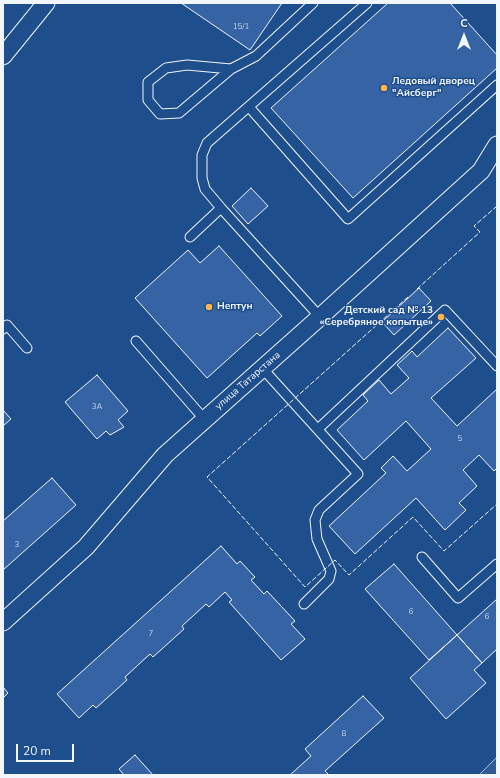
<!DOCTYPE html>
<html>
<head>
<meta charset="utf-8">
<style>
  body { margin:0 }
  #map { position:relative; width:500px; height:778px; overflow:hidden; background:#1f4e8c; font-family:"Nunito Sans",sans-serif }
  canvas { display:block }
  .frame { position:absolute; inset:0; border:4px solid #f2f6ff; pointer-events:none }
  .north { position:absolute; left:444px; top:16px; width:40px; height:40px; -webkit-text-stroke:3px #1f4e8c; paint-order:stroke; rotate:0deg; font-size:11px; font-weight:700; line-height:16px; text-align:center; color:#f2f6ff }
  .north::after { content:''; display:block; margin:auto; width:14px; height:18px; background:#f2f6ff; clip-path:polygon(50% 0,100% 100%,50% 72%,0 100%) }
  .scale { position:absolute; left:16px; top:744px; width:58px; height:18px; box-sizing:border-box; border:2px solid #f2f6ff; border-top:0; padding-left:5px; font-size:12px; line-height:14px; white-space:nowrap; color:#f2f6ff; -webkit-text-stroke:3px #1f4e8c; paint-order:stroke }
</style>
</head>
<body>
<div id="map">
<canvas width="500" height="778"></canvas>
<div class="frame"></div>
<div class="north">С</div>
<div class="scale">20 m</div>
</div>
<script>
const ctx = document.querySelector('canvas').getContext('2d');
ctx.lineJoin = 'round';
function fillPath(path, color) { ctx.fillStyle = color; ctx.fill(path, 'evenodd'); }
const shape = rows => new Path2D(rows.map(r => 'M' + r).join(''));
function strokePath(path, color, width, dash) { ctx.strokeStyle = color; ctx.lineWidth = width; ctx.lineCap = dash ? 'butt' : 'round'; ctx.setLineDash(dash || []); ctx.stroke(path); }
function drawText(font, color, halo, rows, align = 'center') {
  ctx.font = font + ' "Nunito Sans",sans-serif'; ctx.lineWidth = 3; ctx.setLineDash([]); ctx.textBaseline = 'middle'; ctx.strokeStyle = halo; ctx.fillStyle = color; for (const [text, x, y, turn = 0] of rows) {
    ctx.save(); ctx.translate(x, y); ctx.rotate((+turn || 0) * Math.PI / 180); ctx.textAlign = isNaN(turn) ? turn : align; if (halo) ctx.strokeText(text, 0, 0); ctx.fillText(text, 0, 0); ctx.restore();
  }
}
const built = shape([
  [497,757,497,775,479,775,497,757]
]);
const building = shape([
  [181,3,282,3,250,50,181,3],
  [388,3,450,3,497,55,497,68,353,198,271,108,388,3],
  [251,188,268,206,248,224,232,206,251,188],
  [219,246,282,316,260,336,257,333,207,378,135,298,188,250,200,263,219,246],
  [419,288,431,301,394,335,382,322,419,288],
  [448,328,476,358,431,398,457,426,497,389,497,468,494,471,479,455,463,470,477,486,459,503,466,510,445,530,416,498,355,554,329,526,386,473,381,468,393,456,407,471,431,449,406,421,364,460,337,430,368,401,363,395,379,380,391,394,409,378,397,365,412,351,417,357,448,328],
  [97,375,128,411,118,420,124,427,110,435,106,431,97,439,65,402,97,375],
  [3,410,11,419,3,426,3,410],
  [52,478,76,505,3,570,3,521,52,478],
  [221,546,237,564,240,561,255,577,251,580,264,594,267,591,295,621,291,624,305,639,281,660,229,602,232,600,225,592,209,607,206,604,182,626,184,629,153,657,150,654,125,677,127,680,96,708,93,705,79,718,57,694,221,546],
  [394,564,457,635,429,660,365,589,394,564],
  [497,599,497,649,482,663,457,635,497,599],
  [457,635,482,663,474,670,486,683,446,719,410,678,457,635],
  [3,687,8,693,3,698,3,687],
  [363,696,384,718,325,771,329,775,290,775,311,756,305,749,363,696],
  [135,755,153,775,124,775,119,769,135,755]
]);
const service = shape([
  [231,69,187,65,166,68,148,82,148,100,160,114,179,113,231,69,256,56,313,3],
  [249,107,348,219,497,85],
  [221,208,205,189,202,178,202,155,207,143,367,3],
  [190,237,221,208,320,317],
  [3,329,7,325,27,348],
  [136,341,205,420],
  [263,369,358,474,319,510,315,520,317,539,331,571,329,579,304,604],
  [318,429,445,310,497,366],
  [422,557,458,598,497,564]
]);
const minor = shape([
  [3,56,46,3],
  [3,622,86,547,165,455,320,317,481,171,497,145]
]);
const fence = shape([
  [417,289,480,232,474,226,497,206],
  [408,297,207,477,305,587,335,560,349,575,413,517,444,551,497,504]
]);
const markers = [
  [384,88,4,"#ffb74d"],
  [209,307,4,"#ffb74d"],
  [441,317,4,"#ffb74d"]
];
const numberNames = [
  ["15/1",241,27],
  ["3А",97,407],
  ["5",460,439],
  ["3",17,545],
  ["6",411,612],
  ["6",487,617],
  ["7",151,634],
  ["8",344,734]
];
const poiNames = [
  ["Ледовый дворец",392,82],
  ["\"Айсберг\"",392,94],
  ["Нептун",217,307],
  ["Детский сад № 13",433,311,"right"],
  ["«Серебряное копытце»",433,323,"right"]
];
const streetNames = [
  ["улица Татарстана",248,381,-41]
];
fillPath(built, '#305b95');
strokePath(built, '#a8bbd7', 1);
fillPath(building, '#3563a3');
strokePath(building, '#f2f6ff', 1);
strokePath(service, '#f2f6ff', 11);
strokePath(minor, '#f2f6ff', 19);
strokePath(service, '#1f4e8c', 9);
strokePath(minor, '#1f4e8c', 17);
strokePath(fence, '#f2f6ff', 1, [5, 2]);
for (const [x, y, r, color] of markers) { const dot = new Path2D(); dot.arc(x, y, r, 0, 2 * Math.PI); ctx.fillStyle = color; ctx.fill(dot); strokePath(dot, '#1f4e8c', 1.5); }
drawText('8px', '#c3d1e8', null, numberNames);
drawText('bold 10px', '#f2f6ff', '#1f4e8c', poiNames, 'left');
drawText('10px', '#f2f6ff', '#1f4e8c', streetNames);
</script>
</body>
</html>
